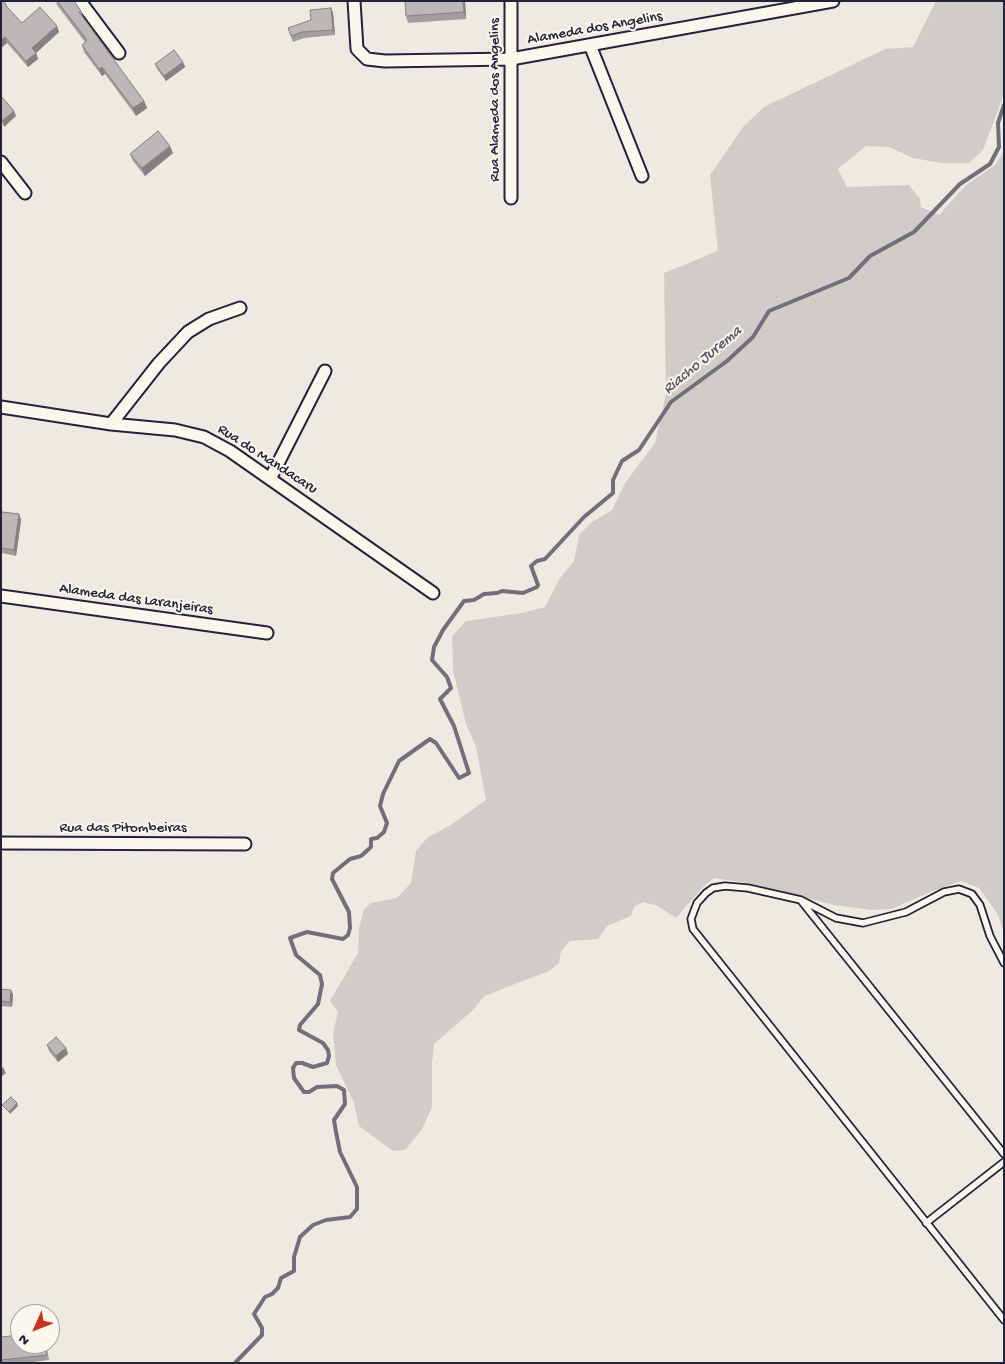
<!DOCTYPE html>
<html>
<head>
<meta charset="utf-8">
<style>
  body { margin:0 }
  #map { position:relative; width:1005px; height:1364px; overflow:hidden; background:#eeeae2; font-family:"Gochi Hand",sans-serif }
  canvas { display:block }
  .frame { position:absolute; inset:0; border:2px solid #22223b; pointer-events:none }
  .north { position:absolute; left:10px; top:1304px; width:50px; height:50px; box-sizing:border-box; background:#fbf7ec; border:1px solid #a4a2a5; border-radius:50%; rotate:226deg; font-size:14px; font-weight:700; line-height:20px; text-align:center; color:#22223b }
  .north::after { content:''; display:block; margin:auto; width:18px; height:22px; background:#c8321e; clip-path:polygon(50% 0,100% 100%,50% 72%,0 100%) }
</style>
</head>
<body>
<div id="map">
<canvas width="1005" height="1364"></canvas>
<div class="frame"></div>
<div class="north">N</div>
</div>
<script>
const ctx = document.querySelector('canvas').getContext('2d');
ctx.lineJoin = 'round';
function fillPath(path, color) { ctx.fillStyle = color; ctx.fill(path, 'evenodd'); }
const shape = rows => new Path2D(rows.map(r => 'M' + r).join(''));
function strokePath(path, color, width, dash) { ctx.strokeStyle = color; ctx.lineWidth = width; ctx.lineCap = dash ? 'butt' : 'round'; ctx.setLineDash(dash || []); ctx.stroke(path); }
function drawText(font, color, halo, rows, align = 'center') {
  ctx.font = font + ' "Gochi Hand",sans-serif'; ctx.lineWidth = 4; ctx.setLineDash([]); ctx.textBaseline = 'middle'; ctx.strokeStyle = halo; ctx.fillStyle = color; for (const [text, x, y, turn = 0] of rows) {
    ctx.save(); ctx.translate(x, y); ctx.rotate((+turn || 0) * Math.PI / 180); ctx.textAlign = isNaN(turn) ? turn : align; if (halo) ctx.strokeText(text, 0, 0); ctx.fillText(text, 0, 0); ctx.restore();
  }
}
const green = shape([
  [936,1,1004,1,1004,94,983,150,969,163,941,163,913,158,889,147,866,146,838,169,847,187,909,185,920,199,921,207,939,215,966,185,995,165,1004,151,1004,933,997,913,979,888,961,881,928,893,891,909,871,910,834,905,754,884,714,878,702,888,676,918,658,906,643,902,634,907,631,916,607,926,598,939,570,941,561,951,559,963,549,971,484,996,474,1009,434,1044,432,1064,432,1107,422,1129,405,1150,393,1151,359,1126,354,1103,336,1065,333,1033,338,1012,330,1001,358,953,359,928,364,909,371,903,397,898,411,883,416,851,428,837,451,825,486,800,476,747,466,724,453,670,452,636,466,621,522,613,545,607,560,578,574,561,579,535,592,522,612,510,625,483,655,443,666,393,664,273,718,251,710,175,743,127,764,107,885,49,913,47]
]);
const stream = shape([
  [235,1363,262,1335,262,1328,254,1314,265,1297,272,1294,278,1288,281,1278,294,1271,294,1257,300,1237,313,1225,326,1220,350,1217,357,1209,357,1187,340,1152,336,1132,334,1120,345,1104,344,1090,337,1086,317,1087,309,1092,304,1092,294,1078,293,1068,296,1063,302,1063,313,1067,327,1063,329,1056,328,1050,323,1043,299,1030,300,1025,318,1004,322,984,320,975,296,955,290,938,307,932,343,939,348,935,350,928,349,912,332,879,333,873,350,859,361,856,371,847,371,839,377,838,384,832,387,823,380,806,383,794,399,761,430,739,436,743,459,778,469,773,454,726,440,699,451,688,447,677,432,660,434,647,443,630,464,601,474,600,484,594,497,593,502,591,523,593,537,587,538,585,531,566,537,561,545,559,584,517,613,493,613,480,622,461,639,450,671,402,727,361,753,337,769,311,849,278,870,256,914,232,960,184,990,164,999,147,998,123,1004,105]
]);
const lane = shape([
  [802,902,1004,1154],
  [1004,963,990,936,980,905,972,894,959,889,944,892,906,912,863,923,836,918,801,900,748,888,725,886,713,888,706,893,697,903,691,919,693,929,1004,1320],
  [926,1223,1004,1162]
]);
const street = shape([
  [80,1,119,53],
  [354,1,357,49,367,59,385,61,511,59,833,1],
  [590,45,642,176],
  [1,162,25,193],
  [511,198,511,1],
  [1,407,111,424,175,430,204,437,230,451,433,593],
  [111,424,159,363,188,332,209,319,240,308],
  [270,479,325,371],
  [1,596,267,633],
  [1,843,245,844]
]);
const wall = shape([
  [56,1,74,1,81,11,83,17,144,101,147,108,136,116,105,74,102,76,84,52,82,45,85,42,57,5],
  [465,1,466,19,408,23,406,16],
  [7,7,22,23,57,26,59,32,36,53,38,59,28,67,7,43,1,48],
  [331,8,333,13,335,35,304,38,293,42,288,28,311,20],
  [183,62,185,67,166,81,157,69,155,64],
  [173,153,145,176,133,161,130,154],
  [19,514,21,520,16,556,1,553,1,519],
  [1,989,11,990,13,995,12,1007,1,1006],
  [47,1045,66,1048,68,1054,58,1062,49,1051],
  [1,1337,20,1344,46,1344,49,1360,27,1363,1,1363]
]);
const shadedWall = shape([
  [463,1,465,1,466,19,464,12],
  [331,8,333,13,335,35,333,30],
  [57,26,59,32,36,53,38,59,28,67,26,61,32,48],
  [5,37,7,43,1,48,1,40],
  [183,62,185,67,166,81,164,76],
  [102,67,105,74,102,76,99,69],
  [144,101,147,108,136,116,133,108],
  [14,111,16,116,4,127,2,121],
  [170,146,173,153,145,176,142,168],
  [19,514,21,520,16,556,14,550],
  [11,990,13,995,12,1007,10,1002],
  [66,1048,68,1054,58,1062,56,1056],
  [3,1067,6,1073,1,1077,1,1069],
  [17,1103,18,1106,10,1114,9,1112]
]);
const building = shape([
  [1,1,4,1,7,7,22,23,40,7,57,26,32,48,36,53,26,61,5,37,1,40,1,1],
  [57,1,74,1,81,11,79,12,144,101,133,108,102,67,99,69,82,45,87,40,57,1],
  [405,1,463,1,464,12,406,16,405,1],
  [331,8,333,30,302,32,291,36,288,28,311,20,310,10,331,8],
  [174,50,183,62,164,76,155,64,174,50],
  [1,96,14,111,2,121,1,120,1,96],
  [158,131,170,146,142,168,130,154,158,131],
  [2,512,19,514,14,550,1,548,1,519,2,512],
  [1,989,11,990,10,1002,1,1001,1,989],
  [56,1037,66,1048,56,1056,47,1045,56,1037],
  [11,1097,17,1103,9,1112,2,1105,11,1097],
  [20,1335,20,1344,45,1344,47,1355,1,1360,1,1337,20,1335]
]);
const streetNames = [
  ["Alameda dos Angelins",595,29,-10],
  ["Rua Alameda dos Angelins",496,100,-90],
  ["Rua do Mandacaru",267,460,33],
  ["Alameda das Laranjeiras",136,600,8],
  ["Rua das Pitombeiras",123,829]
];
const waterNames = [
  ["Riacho Jurema",703,361,-40]
];
fillPath(green, '#d0cdc9');
strokePath(stream, '#716f7c', 4);
strokePath(lane, '#22223b', 9);
strokePath(street, '#22223b', 15);
strokePath(lane, '#fbf7ec', 5.5);
strokePath(street, '#fbf7ec', 11);
fillPath(wall, '#a29e9e');
fillPath(shadedWall, '#848181');
fillPath(building, '#bcb8b8');
strokePath(building, '#848181', 1);
drawText('15px', '#22223b', '#fbf7ec', streetNames);
drawText('italic 16px', '#575666', '#fbf7ec', waterNames);
</script>
</body>
</html>
